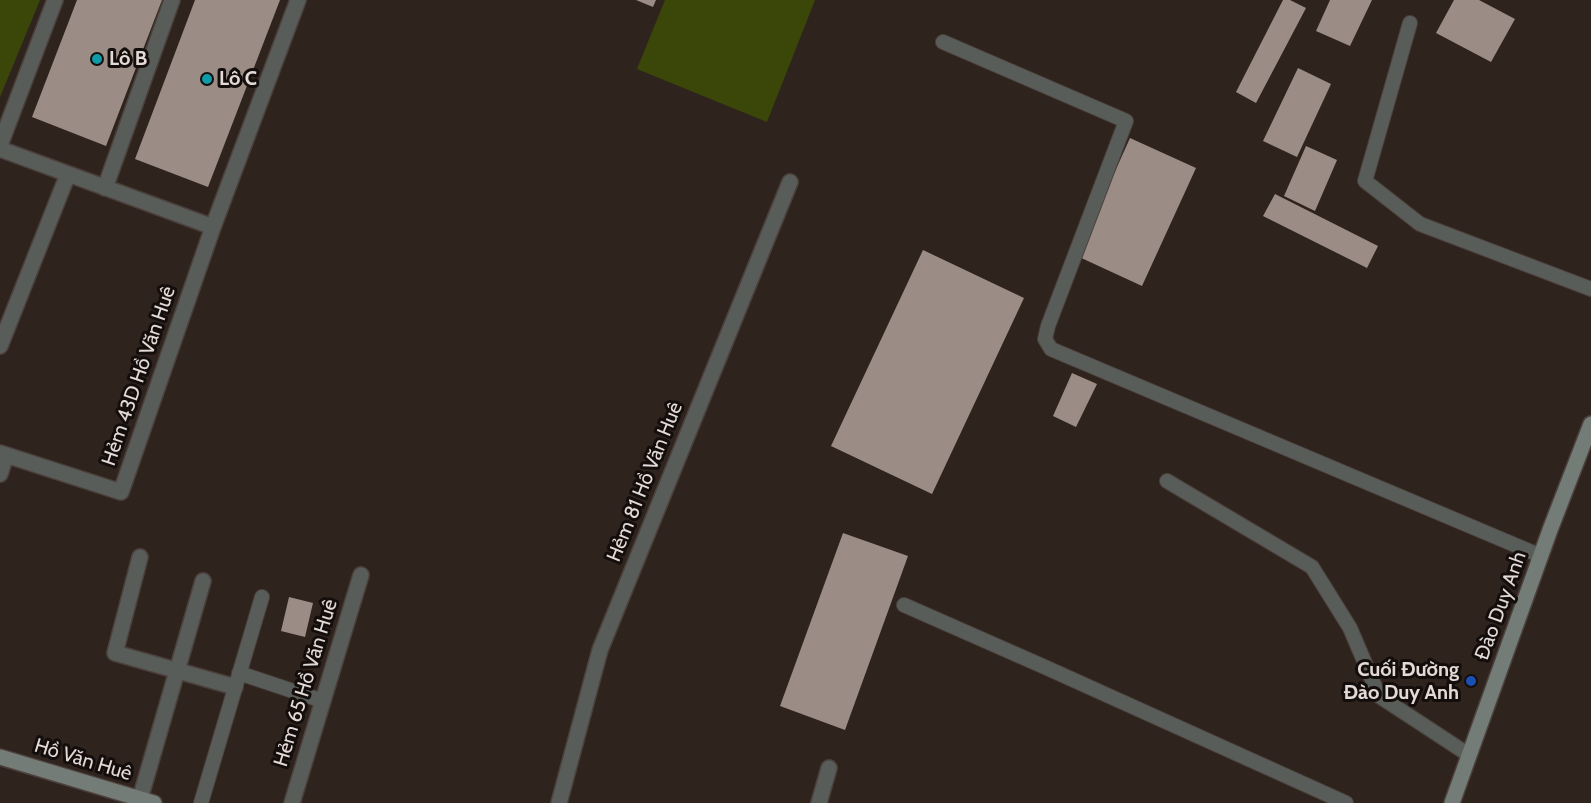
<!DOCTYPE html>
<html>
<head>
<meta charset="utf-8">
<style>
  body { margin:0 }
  canvas { display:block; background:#2f231e }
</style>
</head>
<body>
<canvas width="1591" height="803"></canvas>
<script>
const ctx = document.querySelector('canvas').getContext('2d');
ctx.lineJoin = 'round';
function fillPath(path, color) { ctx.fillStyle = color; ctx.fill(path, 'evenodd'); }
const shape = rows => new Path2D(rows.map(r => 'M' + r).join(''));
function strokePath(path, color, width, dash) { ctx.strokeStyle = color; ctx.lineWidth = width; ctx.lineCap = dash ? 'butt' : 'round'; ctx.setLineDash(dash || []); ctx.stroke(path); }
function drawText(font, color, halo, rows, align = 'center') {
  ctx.font = font + ' Cabin,sans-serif'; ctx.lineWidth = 6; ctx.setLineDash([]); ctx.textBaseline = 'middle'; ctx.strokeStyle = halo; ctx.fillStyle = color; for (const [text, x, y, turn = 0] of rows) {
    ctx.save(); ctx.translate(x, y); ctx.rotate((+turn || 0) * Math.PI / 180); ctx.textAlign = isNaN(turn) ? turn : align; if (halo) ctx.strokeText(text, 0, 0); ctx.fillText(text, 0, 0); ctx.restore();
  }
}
const green = shape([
  [0,0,40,0,0,97],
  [665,0,815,0,767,122,637,69]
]);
const building = shape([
  [77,0,162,0,106,146,32,117],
  [195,0,280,0,208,187,135,159],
  [636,0,656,0,653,7],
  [1283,0,1290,0,1306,8,1256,103,1236,92],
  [1330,0,1372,0,1350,46,1316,31],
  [1454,0,1479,0,1515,19,1491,62,1436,33],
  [1298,68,1331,84,1297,157,1263,141],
  [1130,138,1196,168,1142,286,1077,256],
  [1306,146,1337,160,1315,211,1284,196],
  [1275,194,1378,246,1367,268,1263,216],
  [923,250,1024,298,932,494,831,446],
  [1072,373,1097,384,1076,427,1053,416],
  [843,533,908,556,845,730,780,706],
  [289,597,313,603,305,637,281,631]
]);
const lane = shape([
  [1410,23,1365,181,1420,224,1591,289],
  [943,42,1126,121,1048,326,1045,339,1051,349,1541,556],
  [1167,481,1312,567,1350,628,1379,696,1469,755],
  [904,605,1047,668,1346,803],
  [239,673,323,701],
  [201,803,262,597]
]);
const street = shape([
  [0,145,55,0],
  [0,149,213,227],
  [105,188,172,0],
  [0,346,68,174],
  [0,453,121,492,213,227,298,0],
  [0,474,6,455],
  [140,557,115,653,235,687],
  [140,799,203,581],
  [292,803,361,575],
  [559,803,600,650,790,182],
  [819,803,829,768]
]);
const secondary = shape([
  [0,757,154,803],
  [1452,803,1550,530,1591,424]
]);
const markers = [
  [97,59,6,"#0f9aa8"],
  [207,79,6,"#0f9aa8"],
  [1471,681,6,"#1a4fb4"]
];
const poiNames = [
  ["Lô B",109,59],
  ["Lô C",219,79],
  ["Cuối Đường",1459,670,"right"],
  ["Đào Duy Anh",1459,693,"right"]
];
const streetNames = [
  ["Hẻm 43D Hồ Văn Huê",139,376,-71],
  ["Hẻm 81 Hồ Văn Huê",645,482,-68],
  ["Đào Duy Anh",1501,606,-70],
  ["Hẻm 65 Hồ Văn Huê",306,683,-73],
  ["Hồ Văn Huê",83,760,17]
];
fillPath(green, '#3b4709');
fillPath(building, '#9b8c85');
strokePath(lane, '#4c403c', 16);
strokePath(street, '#4c403c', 18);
strokePath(secondary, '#4c403c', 18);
strokePath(lane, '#585d59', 14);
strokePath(street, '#585d59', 15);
strokePath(secondary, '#737c76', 15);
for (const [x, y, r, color] of markers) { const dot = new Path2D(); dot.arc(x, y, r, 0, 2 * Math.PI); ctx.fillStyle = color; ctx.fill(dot); strokePath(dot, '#130e0c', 2); }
drawText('bold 20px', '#e3dad7', '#130e0c', poiNames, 'left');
drawText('20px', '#e3dad7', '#130e0c', streetNames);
</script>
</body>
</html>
